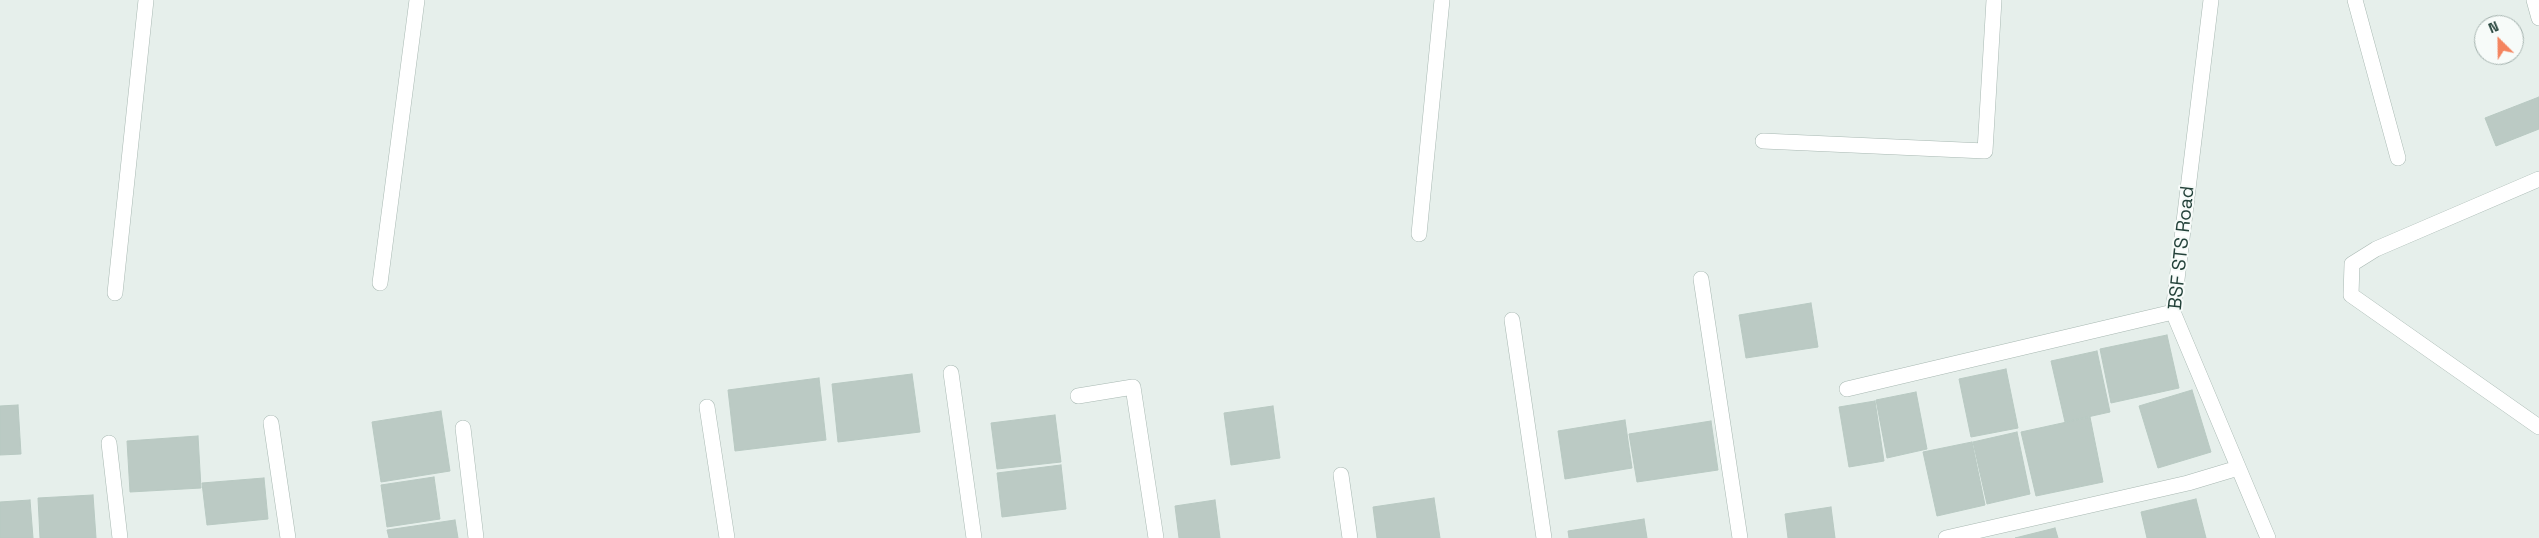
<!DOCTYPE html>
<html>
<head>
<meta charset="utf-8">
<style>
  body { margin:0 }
  #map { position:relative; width:2539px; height:538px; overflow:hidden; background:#e6efeb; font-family:"Space Grotesk",sans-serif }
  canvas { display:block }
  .north { position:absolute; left:2474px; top:15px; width:50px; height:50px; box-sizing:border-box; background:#f7fbf9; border:1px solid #a3b1ad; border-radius:50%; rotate:337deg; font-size:14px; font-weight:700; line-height:20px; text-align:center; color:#24423a }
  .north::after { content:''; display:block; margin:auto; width:18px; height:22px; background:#f4845f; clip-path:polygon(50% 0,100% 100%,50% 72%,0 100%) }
</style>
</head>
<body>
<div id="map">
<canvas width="2539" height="538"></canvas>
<div class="north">N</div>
</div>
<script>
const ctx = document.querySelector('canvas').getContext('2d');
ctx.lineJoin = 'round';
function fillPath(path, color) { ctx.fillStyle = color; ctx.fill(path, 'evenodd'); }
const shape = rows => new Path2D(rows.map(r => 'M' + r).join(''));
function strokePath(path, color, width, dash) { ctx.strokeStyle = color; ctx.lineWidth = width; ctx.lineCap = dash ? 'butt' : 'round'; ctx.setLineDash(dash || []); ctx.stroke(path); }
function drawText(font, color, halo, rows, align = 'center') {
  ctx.font = font + ' "Space Grotesk",sans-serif'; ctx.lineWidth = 4; ctx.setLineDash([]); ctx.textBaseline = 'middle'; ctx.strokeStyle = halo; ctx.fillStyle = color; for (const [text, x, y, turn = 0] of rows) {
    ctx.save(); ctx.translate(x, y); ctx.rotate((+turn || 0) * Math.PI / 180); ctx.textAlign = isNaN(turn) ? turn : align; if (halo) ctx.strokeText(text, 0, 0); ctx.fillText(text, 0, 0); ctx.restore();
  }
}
const building = shape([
  [2539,97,2539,129,2496,146,2485,118,2539,97],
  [1811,303,1818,347,1746,358,1739,315,1811,303],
  [2167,335,2179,388,2111,403,2100,349,2167,335],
  [2097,351,2110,412,2065,422,2051,361,2097,351],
  [2006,369,2018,428,1971,437,1959,379,2006,369],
  [912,374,920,432,838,442,832,384,912,374],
  [819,378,826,440,735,451,728,390,819,378],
  [2192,390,2211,452,2158,468,2139,406,2192,390],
  [1916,392,1927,449,1887,458,1876,400,1916,392],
  [1875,401,1884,461,1849,467,1839,407,1875,401],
  [18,405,21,454,0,455,0,406,18,405],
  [1273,406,1280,458,1231,465,1224,413,1273,406],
  [441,411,450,471,381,482,372,422,441,411],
  [1055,415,1061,462,997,469,991,423,1055,415],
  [2090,417,2103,482,2036,496,2021,432,2090,417],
  [1625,420,1632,468,1565,479,1558,431,1625,420],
  [1711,421,1718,470,1637,482,1629,434,1711,421],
  [2017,432,2030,494,1987,504,1973,442,2017,432],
  [198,436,201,488,130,492,127,441,198,436],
  [1972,442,1985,505,1937,516,1923,452,1972,442],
  [1061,465,1066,509,1002,517,997,473,1061,465],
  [434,477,440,519,387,527,381,485,434,477],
  [264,478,268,519,207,525,202,483,264,478],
  [93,495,96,538,40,538,38,498,93,495],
  [1434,498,1440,538,1377,538,1373,507,1434,498],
  [2196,499,2206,538,2147,538,2141,512,2196,499],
  [30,500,33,538,0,538,0,502,30,500],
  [1215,500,1220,538,1179,538,1175,506,1215,500],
  [1831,507,1835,538,1788,538,1785,514,1831,507],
  [1644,519,1647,538,1569,538,1568,531,1644,519],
  [455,520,458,538,389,538,387,530,455,520],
  [2055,528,2058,538,2015,538,2055,528]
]);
const service = shape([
  [2355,0,2398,158],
  [2534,0,2539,18],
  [1763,141,1985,151,1994,0],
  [2539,179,2376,249,2352,264,2351,295,2539,427],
  [1419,234,1442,0],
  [380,283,417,0],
  [115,293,146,0]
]);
const minor = shape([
  [2211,0,2173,312,2268,538],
  [1701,279,1740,538],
  [1512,320,1544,538],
  [951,373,974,538],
  [1847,389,2173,312],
  [1078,396,1133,387,1156,538],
  [707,407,727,538],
  [271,423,288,538],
  [463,428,476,538],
  [109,443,120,538],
  [1341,475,1350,538],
  [1946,538,2188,483,2238,468]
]);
const streetNames = [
  ["BSF STS Road",2182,248,-84]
];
fillPath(building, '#bbcac4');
strokePath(building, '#b8c9c2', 1);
strokePath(service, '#a8b8b2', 16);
strokePath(minor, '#a8b8b2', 16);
strokePath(service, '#fff', 15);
strokePath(minor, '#fff', 15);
drawText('19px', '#24423a', '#f7fbf9', streetNames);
</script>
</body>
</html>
